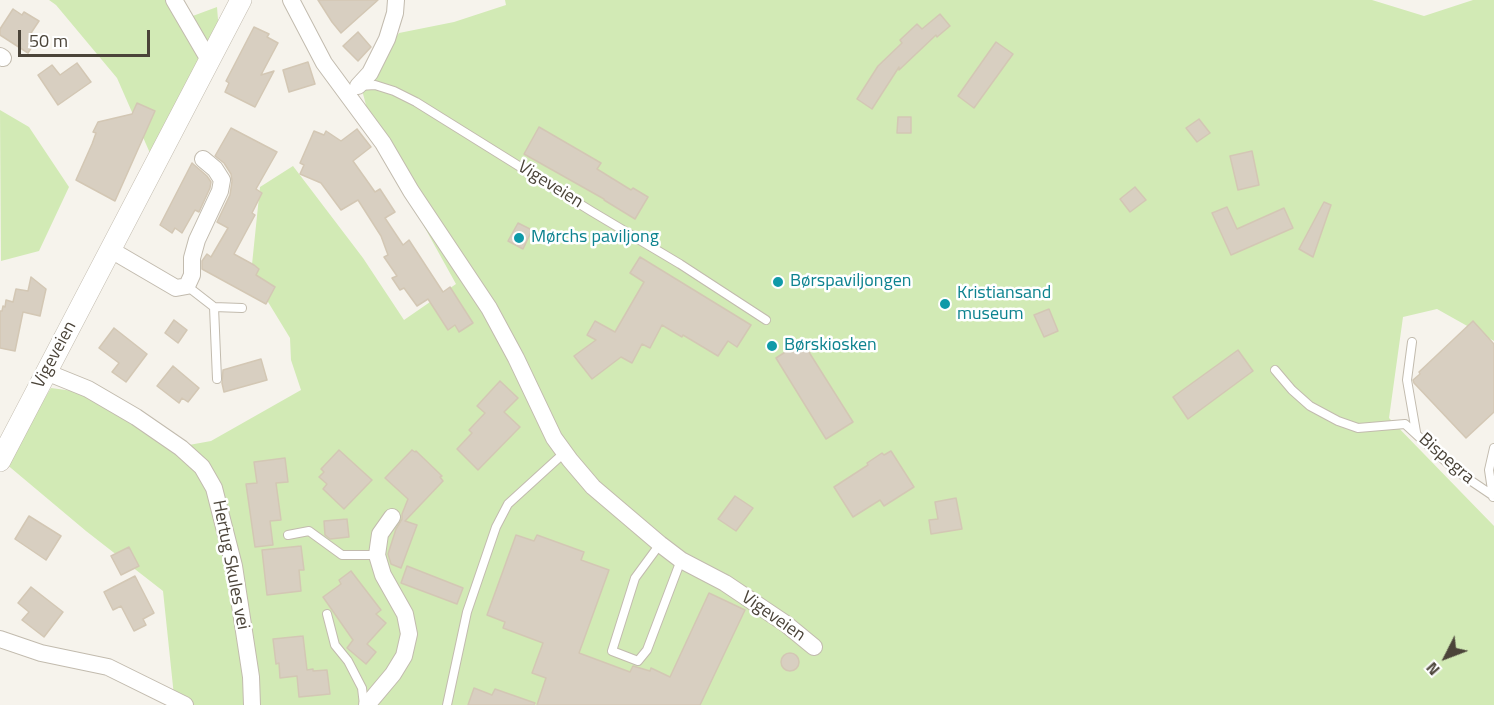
<!DOCTYPE html>
<html>
<head>
<meta charset="utf-8">
<style>
  body { margin:0 }
  #map { position:relative; width:1494px; height:705px; overflow:hidden; background:#f6f3ec; font-family:"Titillium Web",sans-serif }
  canvas { display:block }
  .north { position:absolute; left:1416px; top:627px; width:60px; height:60px; -webkit-text-stroke:4px #fff; paint-order:stroke; rotate:228deg; font-size:16px; font-weight:700; line-height:24px; text-align:center; color:#4b4439 }
  .north::after { content:''; display:block; margin:auto; width:21px; height:27px; background:#4b4439; clip-path:polygon(50% 0,100% 100%,50% 72%,0 100%) }
  .scale { position:absolute; left:18px; top:30px; width:132px; height:27px; box-sizing:border-box; border:3px solid #4b4439; border-top:0; padding-left:8px; font-size:18px; line-height:21px; white-space:nowrap; color:#4b4439; -webkit-text-stroke:4px #fff; paint-order:stroke }
</style>
</head>
<body>
<div id="map">
<canvas width="1494" height="705"></canvas>
<div class="north">N</div>
<div class="scale">50 m</div>
</div>
<script>
const ctx = document.querySelector('canvas').getContext('2d');
ctx.lineJoin = 'round';
function fillPath(path, color) { ctx.fillStyle = color; ctx.fill(path, 'evenodd'); }
const shape = rows => new Path2D(rows.map(r => 'M' + r).join(''));
function strokePath(path, color, width, dash) { ctx.strokeStyle = color; ctx.lineWidth = width; ctx.lineCap = dash ? 'butt' : 'round'; ctx.setLineDash(dash || []); ctx.stroke(path); }
function drawText(font, color, halo, rows, align = 'center') {
  ctx.font = font + ' "Titillium Web",sans-serif'; ctx.lineWidth = 5; ctx.setLineDash([]); ctx.textBaseline = 'middle'; ctx.strokeStyle = halo; ctx.fillStyle = color; for (const [text, x, y, turn = 0] of rows) {
    ctx.save(); ctx.translate(x, y); ctx.rotate((+turn || 0) * Math.PI / 180); ctx.textAlign = isNaN(turn) ? turn : align; if (halo) ctx.strokeText(text, 0, 0); ctx.fillText(text, 0, 0); ctx.restore();
  }
}
const green = shape([
  [49,0,177,0,190,17,217,7,221,58,153,160,117,78,56,5],
  [505,0,1372,0,1424,16,1473,0,1494,0,1494,341,1437,309,1403,317,1389,418,1494,526,1494,705,190,705,174,696,163,591,86,531,5,463,51,388,88,393,178,447,211,441,301,390,291,360,290,338,251,274,260,187,293,166,363,258,404,320,456,284,374,136,361,86,399,33,454,22,506,5],
  [0,110,29,127,69,187,39,251,1,261]
]);
const building = shape([
  [318,0,378,0,341,33,332,22,318,0],
  [13,9,22,15,24,12,39,21,31,33,38,37,28,53,0,35,0,29,13,9],
  [940,14,950,26,937,37,936,35,899,70,899,67,872,109,857,99,878,66,902,43,900,40,917,24,922,29,940,14],
  [254,27,269,34,267,37,278,43,261,75,274,71,255,107,225,92,229,83,226,81,254,27],
  [358,32,371,47,358,61,343,46,358,32],
  [996,42,1013,54,974,108,958,96,996,42],
  [308,62,315,84,289,92,283,70,308,62],
  [77,63,91,82,58,105,38,75,52,65,60,75,77,63],
  [137,103,155,111,115,201,76,180,92,144,96,133,93,132,98,122,132,114,137,103],
  [898,117,911,117,911,133,897,133,898,117],
  [1199,119,1210,133,1197,142,1186,128,1199,119],
  [539,127,601,163,597,169,631,190,633,188,648,197,635,219,604,200,604,199,524,154,539,127],
  [231,128,277,152,256,189,262,193,252,213,255,215,234,254,254,265,259,269,256,275,275,287,266,304,202,269,202,261,207,254,211,257,228,228,217,222,230,195,232,181,231,174,224,163,215,156,231,128],
  [357,129,371,147,353,161,375,192,380,189,395,212,385,218,403,245,409,240,443,292,450,287,473,323,459,332,455,325,448,330,428,299,417,306,404,288,400,290,392,278,397,276,384,257,388,255,381,236,358,200,341,210,321,183,300,174,304,165,300,163,314,131,324,135,326,131,341,141,357,129],
  [1252,151,1259,185,1238,190,1230,156,1252,151],
  [192,163,207,176,211,182,210,188,199,212,195,210,182,233,175,228,172,233,160,225,192,163],
  [1135,187,1146,200,1130,212,1120,199,1135,187],
  [1324,202,1331,205,1313,257,1299,249,1324,202],
  [1227,207,1237,229,1284,208,1293,228,1231,255,1212,213,1227,207],
  [518,223,532,230,523,249,508,241,518,223],
  [640,257,751,325,737,347,728,341,718,356,683,335,682,337,662,325,650,348,642,344,632,363,621,357,592,379,574,356,596,340,587,335,595,321,615,332,644,282,630,273,640,257],
  [31,277,46,289,40,316,23,312,15,351,0,348,0,311,2,311,3,306,5,307,6,300,13,302,16,289,28,291,31,277],
  [1049,309,1058,331,1044,337,1034,315,1049,309],
  [174,320,187,330,178,343,165,333,174,320],
  [1473,321,1494,344,1494,412,1466,438,1414,383,1413,380,1420,374,1419,372,1473,321],
  [114,328,147,354,126,382,112,372,119,363,99,348,114,328],
  [802,341,853,422,826,439,776,358,802,341],
  [1238,350,1253,371,1188,419,1173,397,1238,350],
  [261,359,267,380,224,392,222,383,223,370,261,359],
  [173,366,199,388,188,402,182,398,179,403,157,386,173,366],
  [500,381,518,398,504,412,520,427,478,470,457,449,472,433,469,430,485,413,477,406,500,381],
  [339,450,372,480,344,509,323,489,327,484,319,477,324,472,321,469,339,450],
  [412,450,415,452,416,451,442,476,440,477,443,481,405,521,417,525,401,568,391,564,388,554,396,529,402,519,402,514,408,499,385,478,412,450],
  [891,451,914,487,884,506,880,500,853,517,834,487,868,465,867,463,882,453,884,455,891,451],
  [285,458,288,482,276,483,281,520,270,521,273,545,255,547,246,484,257,483,254,462,285,458],
  [735,496,753,508,736,531,718,519,735,496],
  [956,498,962,529,931,534,929,520,938,519,935,502,956,498],
  [29,516,61,536,46,560,15,539,29,516],
  [347,519,349,537,330,539,325,535,324,521,347,519],
  [516,535,534,541,537,535,584,552,581,560,609,570,579,653,630,672,633,666,650,671,651,668,670,677,709,593,745,610,700,705,537,705,546,678,532,673,543,643,503,628,505,622,487,615,516,535],
  [301,546,304,570,299,570,301,591,267,595,262,550,301,546],
  [129,547,139,566,121,575,111,556,129,547],
  [407,566,463,588,457,604,401,583,407,566],
  [351,571,381,610,376,614,386,623,367,644,376,652,366,664,347,648,353,640,323,597,341,584,339,580,351,571],
  [135,576,154,613,143,619,146,625,134,631,121,606,113,610,104,592,135,576],
  [31,587,63,612,44,637,22,620,29,612,18,603,31,587],
  [303,636,307,670,313,669,313,671,327,670,330,694,299,697,297,676,280,678,279,663,276,664,273,639,303,636],
  '781 662a9 9 0 1 1 18 0a9 9 0 1 1-18 0Z',
  [474,688,492,695,495,689,535,703,534,705,468,705,474,688]
]);
const service = shape([
  [359,86,375,85,394,91,416,102,591,211,680,264,766,320],
  [187,286,214,307,242,308],
  [214,307,217,379],
  [1412,342,1407,380,1416,432],
  [1275,370,1292,390,1310,406,1338,421,1358,428,1405,424,1455,470,1492,495],
  [1493,497,1489,470,1494,448],
  [288,535,309,531,342,555,377,555],
  [660,544,635,578,612,651,638,661,647,650,681,560],
  [327,614,335,645,348,661,362,688,364,705],
  [447,705,467,612,496,527,508,504,564,453]
]);
const minor = shape([
  [174,0,209,60],
  [291,0,324,63,383,143,411,191,489,308,516,358,554,438,570,460,593,487,660,544,681,560,725,583,786,624,814,647],
  [0,56,3,58],
  [358,86,370,73,387,39,395,13,396,0],
  [111,250,176,288,187,286,192,275,192,258,197,240,220,191,222,180,215,169,203,159],
  [46,372,88,389,136,417,181,448,202,467,214,488,234,566,251,677,252,705],
  [0,639,41,653,108,667,185,705],
  [367,705,393,674,404,656,409,634,405,614,383,575,377,555,380,534,392,517]
]);
const tertiary = shape([
  [0,461,241,0]
]);
const markers = [
  [519,238,6,"#0f9aa8"],
  [778,282,6,"#0f9aa8"],
  [945,304,6,"#0f9aa8"],
  [772,346,6,"#0f9aa8"]
];
const streetNames = [
  ["Vigeveien",550,185,32],
  ["Vigeveien",55,355,-62],
  ["Bispegra",1446,459,41],
  ["Hertug Skules vei",230,565,79],
  ["Vigeveien",773,617,35]
];
const cultureNames = [
  ["Mørchs paviljong",531,238],
  ["Børspaviljongen",790,282],
  ["Kristiansand",957,294],
  ["museum",957,315],
  ["Børskiosken",784,346]
];
fillPath(green, '#d2eab5');
fillPath(building, '#d8cfc1');
strokePath(building, '#d3c7b4', 1.5);
strokePath(service, '#c2bbae', 10);
strokePath(minor, '#c2bbae', 18);
strokePath(tertiary, '#c2bbae', 22);
strokePath(service, '#fff', 8);
strokePath(minor, '#fff', 16);
strokePath(tertiary, '#fff', 21);
for (const [x, y, r, color] of markers) { const dot = new Path2D(); dot.arc(x, y, r, 0, 2 * Math.PI); ctx.fillStyle = color; ctx.fill(dot); strokePath(dot, '#fff', 2); }
drawText('18px', '#4b4439', '#fff', streetNames);
drawText('18px', '#0d838f', '#fff', cultureNames, 'left');
</script>
</body>
</html>
